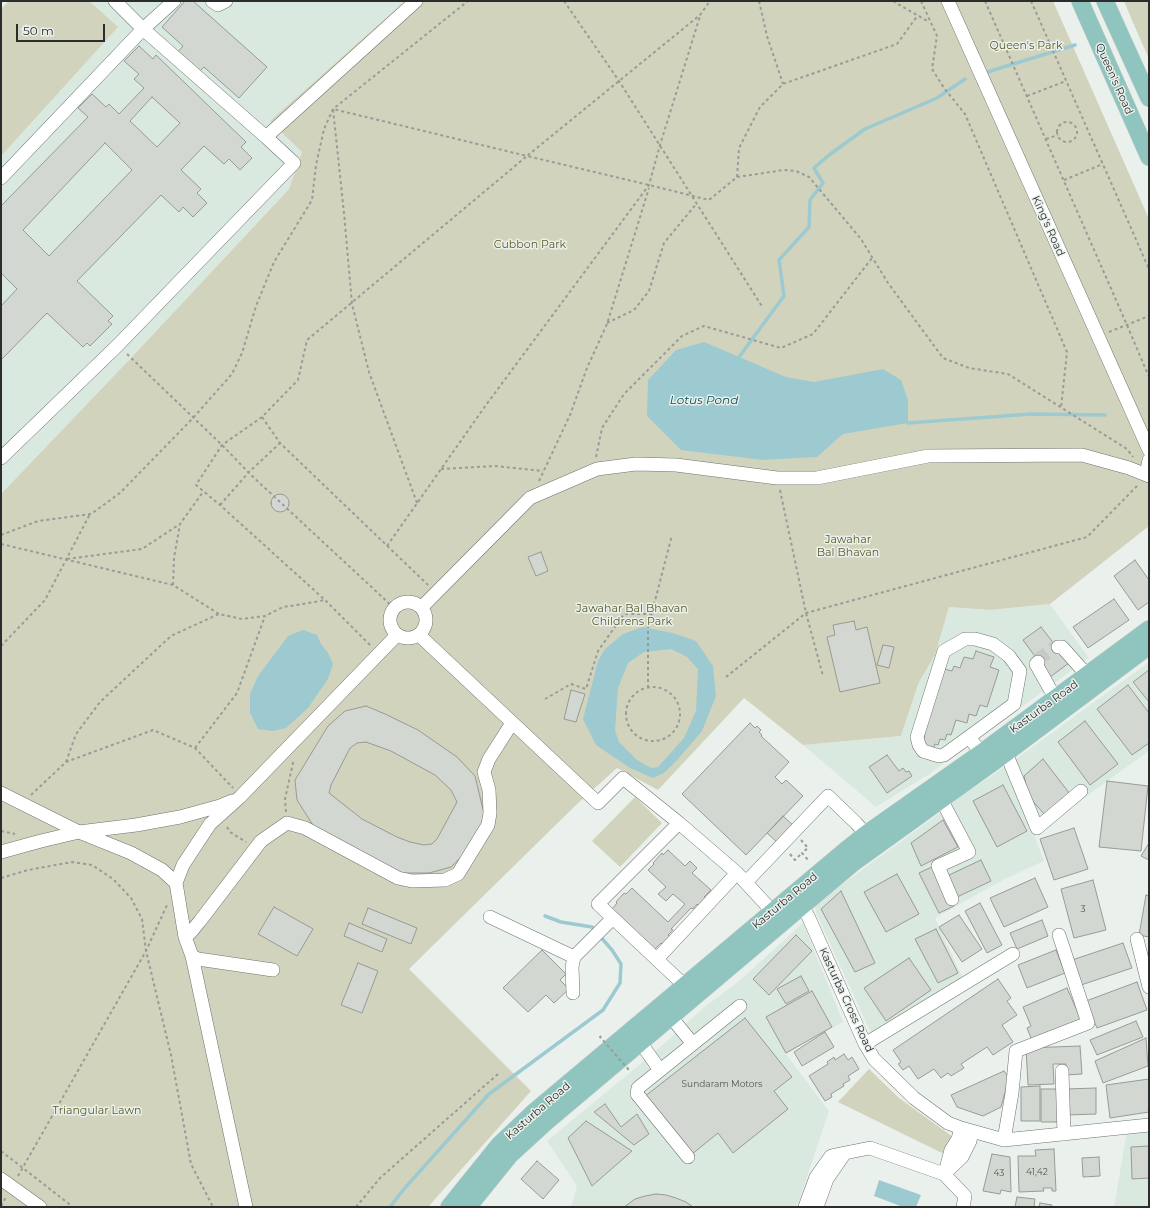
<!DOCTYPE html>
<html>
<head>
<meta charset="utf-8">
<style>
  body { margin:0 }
  #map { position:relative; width:1150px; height:1208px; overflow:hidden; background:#eaf1ed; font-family:Montserrat,sans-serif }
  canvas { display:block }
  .frame { position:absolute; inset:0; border:2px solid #2a2d2b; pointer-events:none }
  .scale { position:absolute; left:16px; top:24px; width:89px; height:18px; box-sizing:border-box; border:2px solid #2a2d2b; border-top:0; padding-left:5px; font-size:12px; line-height:14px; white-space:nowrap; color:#2a2d2b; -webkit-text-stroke:3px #eaf1ed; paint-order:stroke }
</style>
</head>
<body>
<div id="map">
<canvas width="1150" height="1208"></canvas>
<div class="frame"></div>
<div class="scale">50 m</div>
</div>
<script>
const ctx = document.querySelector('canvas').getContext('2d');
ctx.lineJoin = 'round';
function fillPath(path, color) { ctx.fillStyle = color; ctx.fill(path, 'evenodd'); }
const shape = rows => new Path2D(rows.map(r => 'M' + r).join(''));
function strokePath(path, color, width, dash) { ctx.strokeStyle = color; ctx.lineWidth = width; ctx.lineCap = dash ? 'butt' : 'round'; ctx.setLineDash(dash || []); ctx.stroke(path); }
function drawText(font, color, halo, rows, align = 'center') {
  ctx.font = font + ' Montserrat,sans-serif'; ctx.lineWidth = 3; ctx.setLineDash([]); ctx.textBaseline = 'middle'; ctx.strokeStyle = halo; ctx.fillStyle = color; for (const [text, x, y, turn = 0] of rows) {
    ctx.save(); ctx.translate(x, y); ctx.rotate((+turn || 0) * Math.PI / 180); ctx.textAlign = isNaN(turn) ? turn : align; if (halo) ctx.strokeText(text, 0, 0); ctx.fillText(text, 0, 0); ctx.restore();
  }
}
const built = shape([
  [9,1,405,1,270,121,303,152,289,189,131,358,1,494,1,9],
  [1050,604,1089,658,928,775,876,807,803,745,901,736,919,682,935,655,949,607,990,610],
  [1149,662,1149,751,1034,834,1044,861,1003,880,935,918,966,985,876,1044,816,913,815,904,948,807,958,798,1009,764],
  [803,923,843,1022,786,1054,829,1111,797,1207,772,1207,768,1206,767,1207,571,1207,577,1186,547,1141,650,1056,702,1009,739,981],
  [1149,1129,1149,1207,1114,1207,1127,1131]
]);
const green = shape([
  [9,1,89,1,118,27,1,156,1,9],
  [405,1,1053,1,1149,219,1149,526,1050,604,990,610,949,607,935,655,919,682,901,736,803,745,744,698,658,790,617,768,576,805,409,969,531,1091,428,1207,1,1207,1,494,131,358,289,189,302,152,270,121],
  [1124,1,1149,1,1149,59,1131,18],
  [635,797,662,823,620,867,592,841],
  [869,1069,899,1098,953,1137,946,1155,838,1102]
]);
const water = shape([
  [704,342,786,377,814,382,883,369,901,380,908,400,908,423,843,434,817,457,763,460,681,450,647,416,648,380,676,350],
  [642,627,673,633,696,641,713,666,716,696,702,731,678,759,664,773,653,778,630,768,596,745,583,719,598,661,605,649,623,634],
  [671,649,687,657,698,669,696,711,684,738,658,767,651,768,637,760,619,742,615,730,618,688,628,663,644,652],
  [303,630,317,635,321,644,328,653,333,664,328,679,308,708,286,728,273,731,258,729,250,713,250,694,258,676,288,636],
  [879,1180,921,1195,916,1207,903,1207,874,1196]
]);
const stream = shape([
  [984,73,1075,45],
  [739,357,784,296,779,260,809,227,810,200,823,183,814,168,829,155,865,129,937,98,965,79],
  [908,423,1031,414,1105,415],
  [390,1207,404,1189,489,1094,603,1010,620,983,621,964,612,950,592,927,561,922,545,916]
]);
const building = shape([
  [185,1,193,1,267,67,239,98,204,67,198,73,177,53,183,46,162,27,185,1],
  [139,46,153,59,156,55,246,142,241,147,252,158,240,170,229,159,224,164,204,146,181,170,201,189,197,193,207,203,193,217,183,207,179,212,161,195,77,281,113,316,108,321,112,324,90,346,87,343,83,347,47,313,1,360,1,306,17,289,1,273,1,206,88,117,78,108,92,94,106,107,109,104,119,114,144,88,134,79,139,74,124,61,139,46],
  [152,97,180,123,157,147,130,121,152,97],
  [105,143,132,170,49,256,23,230,105,143],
  '271 503a9 9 0 1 1 18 0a9 9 0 1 1-18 0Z',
  [541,552,548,571,536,576,528,557,541,552],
  [1135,560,1149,580,1149,602,1138,610,1114,576,1135,560],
  [1114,599,1129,620,1088,648,1073,627,1114,599],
  [854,621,856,630,867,627,880,683,840,692,827,637,835,635,833,625,854,621],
  [1041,627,1069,663,1050,677,1023,640,1041,627],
  [883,645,894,647,889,668,877,665,883,645],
  [976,651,994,657,990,667,999,670,987,707,980,705,976,716,969,714,967,723,956,720,951,735,947,734,945,740,940,739,938,745,935,744,933,749,922,745,925,734,923,733,944,669,952,671,954,666,960,668,964,657,973,659,976,651],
  [1149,670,1149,702,1133,682,1149,670],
  [1128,685,1149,713,1149,743,1132,755,1097,709,1128,685],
  [571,690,585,694,576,722,564,719,571,690],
  [366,706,385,714,418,730,457,757,475,776,485,818,465,853,451,867,429,873,393,873,318,833,297,800,295,780,328,726,345,711,366,706],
  [366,742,391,751,435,775,451,790,457,802,437,839,432,844,424,845,410,842,397,837,362,819,329,793,331,785,350,748,357,743,366,742],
  [1085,721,1118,764,1090,785,1058,742,1085,721],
  [750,723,755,728,757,726,761,730,759,732,762,735,761,736,789,762,775,777,782,784,786,780,803,796,746,855,682,794,750,723],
  [887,755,899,771,903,768,906,772,909,771,912,776,887,793,869,767,887,755],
  [1043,759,1070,794,1046,816,1029,797,1024,776,1043,759],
  [1107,781,1148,786,1141,851,1099,847,1107,781],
  [1003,785,1027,831,997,847,973,801,1003,785],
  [783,816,794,826,778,843,767,833,783,816],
  [943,820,958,847,921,866,911,843,943,820],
  [1074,828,1088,869,1054,880,1040,839,1074,828],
  [1149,843,1149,860,1141,856,1149,843],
  [668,850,685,866,690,861,697,868,692,873,711,890,704,897,707,899,699,906,697,904,693,909,691,908,671,929,673,930,668,935,670,937,663,945,661,943,654,950,612,909,617,903,616,902,624,893,626,894,632,888,668,922,685,904,673,894,666,901,658,894,666,887,648,870,654,864,653,863,662,853,663,855,668,850],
  [981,860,991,881,957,897,947,876,981,860],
  [934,866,954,906,939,913,919,873,934,866],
  [897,874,919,914,886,932,864,892,897,874],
  [1035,878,1048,907,1004,927,990,898,1035,878],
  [1093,880,1106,930,1074,938,1061,889,1093,880],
  [841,891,875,963,855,972,821,909,841,891],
  [1146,895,1149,896,1149,937,1139,935,1146,895],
  [980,903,1002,945,987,953,965,911,980,903],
  [274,907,313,929,297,956,258,934,274,907],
  [368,908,417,928,411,944,362,924,368,908],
  [959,915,982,949,962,962,939,927,959,915],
  [1042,920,1048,936,1017,949,1010,933,1042,920],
  [349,923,387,939,382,952,344,936,349,923],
  [936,929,958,973,938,983,915,939,936,929],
  [796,935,812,951,769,995,753,979,796,935],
  [1123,943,1132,968,1081,985,1072,960,1123,943],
  [542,950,566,974,560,980,569,989,554,1003,546,995,528,1012,503,988,542,950],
  [1056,950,1065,973,1027,988,1018,965,1056,950],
  [909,958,931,990,886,1021,864,988,909,958],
  [358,963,378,971,362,1013,341,1005,358,963],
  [801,976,809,991,786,1004,777,989,801,976],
  [998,979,1011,998,1007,1001,1017,1015,1002,1025,1013,1042,993,1055,987,1047,961,1064,964,1068,951,1076,948,1073,941,1078,934,1069,918,1079,909,1066,903,1070,898,1064,901,1062,893,1050,998,979],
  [1137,982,1147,1010,1097,1028,1086,1001,1137,982],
  [1067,988,1082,1022,1033,1043,1027,1028,1031,1026,1023,1007,1067,988],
  [812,991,832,1027,786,1053,766,1017,812,991],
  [745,1018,792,1077,774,1091,788,1109,733,1153,718,1133,691,1155,644,1097,745,1018],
  [1136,1021,1143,1037,1097,1055,1090,1040,1136,1021],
  [825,1032,834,1047,802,1066,794,1052,825,1032],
  [1146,1038,1148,1066,1103,1083,1095,1061,1146,1038],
  [1080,1046,1082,1074,1066,1075,1066,1064,1053,1064,1054,1084,1028,1085,1026,1048,1080,1046],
  [844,1054,848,1060,852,1057,859,1069,848,1076,850,1080,843,1084,844,1086,831,1094,832,1097,825,1101,809,1076,828,1064,827,1062,834,1057,835,1060,844,1054],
  [1004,1071,1009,1078,1001,1107,983,1116,957,1107,951,1095,1004,1071],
  [1149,1079,1149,1112,1110,1118,1106,1085,1149,1079],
  [1040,1086,1040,1121,1021,1121,1021,1087,1040,1086],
  [1096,1088,1096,1114,1067,1115,1066,1089,1096,1088],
  [1041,1089,1059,1089,1059,1122,1041,1122,1041,1089],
  [605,1104,621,1127,637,1114,649,1134,634,1145,594,1112,605,1104],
  [586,1121,632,1151,592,1186,568,1138,586,1121],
  [1149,1146,1149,1178,1132,1179,1131,1147,1149,1146],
  [1054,1149,1056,1191,1052,1191,1052,1188,1043,1188,1044,1191,1019,1192,1018,1156,1036,1156,1035,1150,1054,1149],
  [992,1154,1010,1157,1011,1192,1001,1190,1000,1194,983,1191,992,1154],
  [1099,1157,1100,1176,1083,1177,1082,1158,1099,1157],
  [537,1161,559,1180,543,1199,521,1179,537,1161],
  [656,1194,666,1195,676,1198,686,1202,693,1207,624,1207,635,1199,645,1196,656,1194],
  [1017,1197,1035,1199,1034,1207,1015,1207,1017,1197],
  [1040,1203,1052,1205,1051,1207,1039,1207,1040,1203]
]);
const minorTunnel = shape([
  [1038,662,1040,658,1055,647,1058,647]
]);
const path = shape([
  [564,1,619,81,763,308],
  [759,1,767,36,783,84],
  [893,1,929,22],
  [921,1,937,36,932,69,944,88,965,114,1067,352,1061,408],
  [985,1,1127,325,1149,377],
  [1031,1,1149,269],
  [1027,96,1066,81],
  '1057 132a10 10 0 1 1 20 0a10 10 0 1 1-20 0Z',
  [1046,139,1058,135],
  [737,177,739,148,760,107,783,84,897,44,918,15],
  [1064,180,1103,164],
  [607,323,634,310,649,291,664,243,697,203],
  [1109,332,1149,316],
  [127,354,222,445,251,475,394,608],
  [262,417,280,443,428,585],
  [596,457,602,428,624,394,682,336,704,326,781,348,813,334,872,258],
  [441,469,495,466,543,471],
  [539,481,570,415,587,368,607,324,649,188],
  [780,490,806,613,823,676],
  [417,503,369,372,352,304,344,213,333,109,527,156,700,15,710,1],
  [220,505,249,472,280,443],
  [1,535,38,521,91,514,120,493,193,418,232,374,242,353,256,306,274,262,312,200,316,165,324,129,333,109,468,1],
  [1,544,173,585,219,614],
  [387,546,486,405,649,185,660,145,700,16],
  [67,559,142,549,180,524],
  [173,585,174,558,180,524,203,492],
  [370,645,325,600,220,505,196,485,222,445,262,417,298,380,307,340,527,156,649,185,709,200,737,177,784,170,796,171,809,177,861,239,888,283,943,358,969,368,1008,374,1127,449,1133,457],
  [1,646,45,600,90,514],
  [726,677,806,613,1087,537,1139,484],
  '626 714a27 27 0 1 1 54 0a27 27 0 1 1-54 0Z',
  [648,688,648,628,672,535],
  [545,699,571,684,586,689,598,651,624,614,652,614],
  [195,748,237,693,265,616],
  [66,762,76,734,100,702,171,636,219,614,242,619,265,616,283,607,297,605,325,600],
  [31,795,66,762,153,730,195,748,233,788],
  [286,812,285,799,293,763,291,760],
  [227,827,230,832,246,842],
  [1,831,15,834],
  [801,840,808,848,802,853,809,861],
  [790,854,795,860,802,853],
  [1,878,28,870,72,862,92,865,113,879,131,898,142,919,146,951,171,1055,191,1164,213,1207],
  [1,1151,73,1207],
  [18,1176,146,951,167,905],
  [1,1206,6,1197],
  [356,1207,380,1178,498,1074]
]);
const minor = shape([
  [212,1,218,5,226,1],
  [948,1,1149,450],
  [266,137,416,1],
  [1,178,143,29,174,1],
  [1,458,118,345,294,163,266,137,143,29,115,1],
  [1146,475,1149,460],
  '390 620a18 18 0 1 1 36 0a18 18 0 1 1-36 0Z',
  [422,607,530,498,597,469,636,464,676,465,777,478,817,478,928,456,1082,455,1129,468,1149,476],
  [419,635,598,803,623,778,679,823,737,873,772,911],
  [1058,647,1062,647,1087,675],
  [1038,662,1036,664,1050,689,1057,698],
  [969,737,944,755,939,756,923,751,919,745,917,737,944,651,965,639,975,639,993,644,1009,656,1020,671,1014,704,969,737,981,753],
  [1006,753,1037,828,1081,791],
  [1,793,79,832,131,853,162,870,176,883,185,937,192,956,246,1207],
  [941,799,969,852,938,866,952,899],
  [679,823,598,904,684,985],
  [1,852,41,841,79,832,136,825,180,817,220,806,232,801],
  [745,881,751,877,828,796,856,823,866,834],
  [176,883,183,865,210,824,240,797,397,635],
  [801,906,808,916,865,1044,874,1059,914,1098,948,1123,961,1128,1004,1140,1149,1125],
  [490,917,574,957],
  [185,937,191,932,200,921,261,841,287,823,305,828,398,878,412,881,445,880,458,874,488,825,490,813,489,790,484,772,489,759,512,723],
  [1137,939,1149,987],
  [192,956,198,959,273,970],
  [657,959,737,873],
  [573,993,572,967,574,957,613,918],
  [671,1017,693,1044],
  [640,1042,660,1070],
  [865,1044,1013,954],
  [1062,1071,1064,1134],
  [1004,1140,1012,1093,1016,1051,1088,1023,1059,935],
  [688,1157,637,1094,638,1088,740,1006],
  [945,1173,951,1150,958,1139,961,1128],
  [944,1174,962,1157,970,1141,972,1131],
  [1,1179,40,1207],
  [805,1207,816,1177,831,1156,845,1153],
  [817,1207,827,1179,845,1153,870,1148,944,1174,965,1196,963,1207]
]);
const major = shape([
  [1080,1,1149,157],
  [1105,1,1149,98],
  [449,1207,499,1145,534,1112,846,850,866,834,981,753,1149,629],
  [468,1207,510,1155,546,1122,853,863,1006,753,1149,646]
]);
const pathBridge = shape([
  [601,1036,600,1037,629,1070,630,1069]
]);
const numberNames = [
  ["3",1083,909],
  ["Sundaram Motors",722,1084],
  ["41,42",1037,1172],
  ["43",999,1173]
];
const parkNames = [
  ["Queen's Park",1026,46],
  ["Cubbon Park",530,245],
  ["Jawahar",848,540],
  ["Bal Bhavan",848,553],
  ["Jawahar Bal Bhavan",632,609],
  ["Childrens Park",632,622],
  ["Triangular Lawn",97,1111]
];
const streetNames = [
  ["Queen's Road",1114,79,66],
  ["King's Road",1048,226,66],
  ["Kasturba Road",1044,707,-36],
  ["Kasturba Road",785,901,-40],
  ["Kasturba Cross Road",846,1000,65],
  ["Kasturba Road",538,1111,-41]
];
const waterNames = [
  ["Lotus Pond",704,400]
];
fillPath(built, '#dae9df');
fillPath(green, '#d2d3bc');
fillPath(water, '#9dcad1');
strokePath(stream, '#9dcad1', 3.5);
fillPath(building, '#d3d7d1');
strokePath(building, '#979b94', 1);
strokePath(minorTunnel, '#c4cac6', 13, [13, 6]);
strokePath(minor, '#6d736f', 14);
strokePath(major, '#cccdcc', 18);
strokePath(path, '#979c99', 2, [3, 3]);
strokePath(minor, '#fff', 13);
strokePath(major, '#8fc5be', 17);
strokePath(pathBridge, '#979c99', 2, [3, 3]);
drawText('9px', '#545854', null, numberNames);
drawText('11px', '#5b5b22', '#eaf1ed', parkNames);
drawText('11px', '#2a2d2b', '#eaf1ed', streetNames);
drawText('italic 12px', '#094c54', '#eaf1ed', waterNames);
</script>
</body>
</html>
